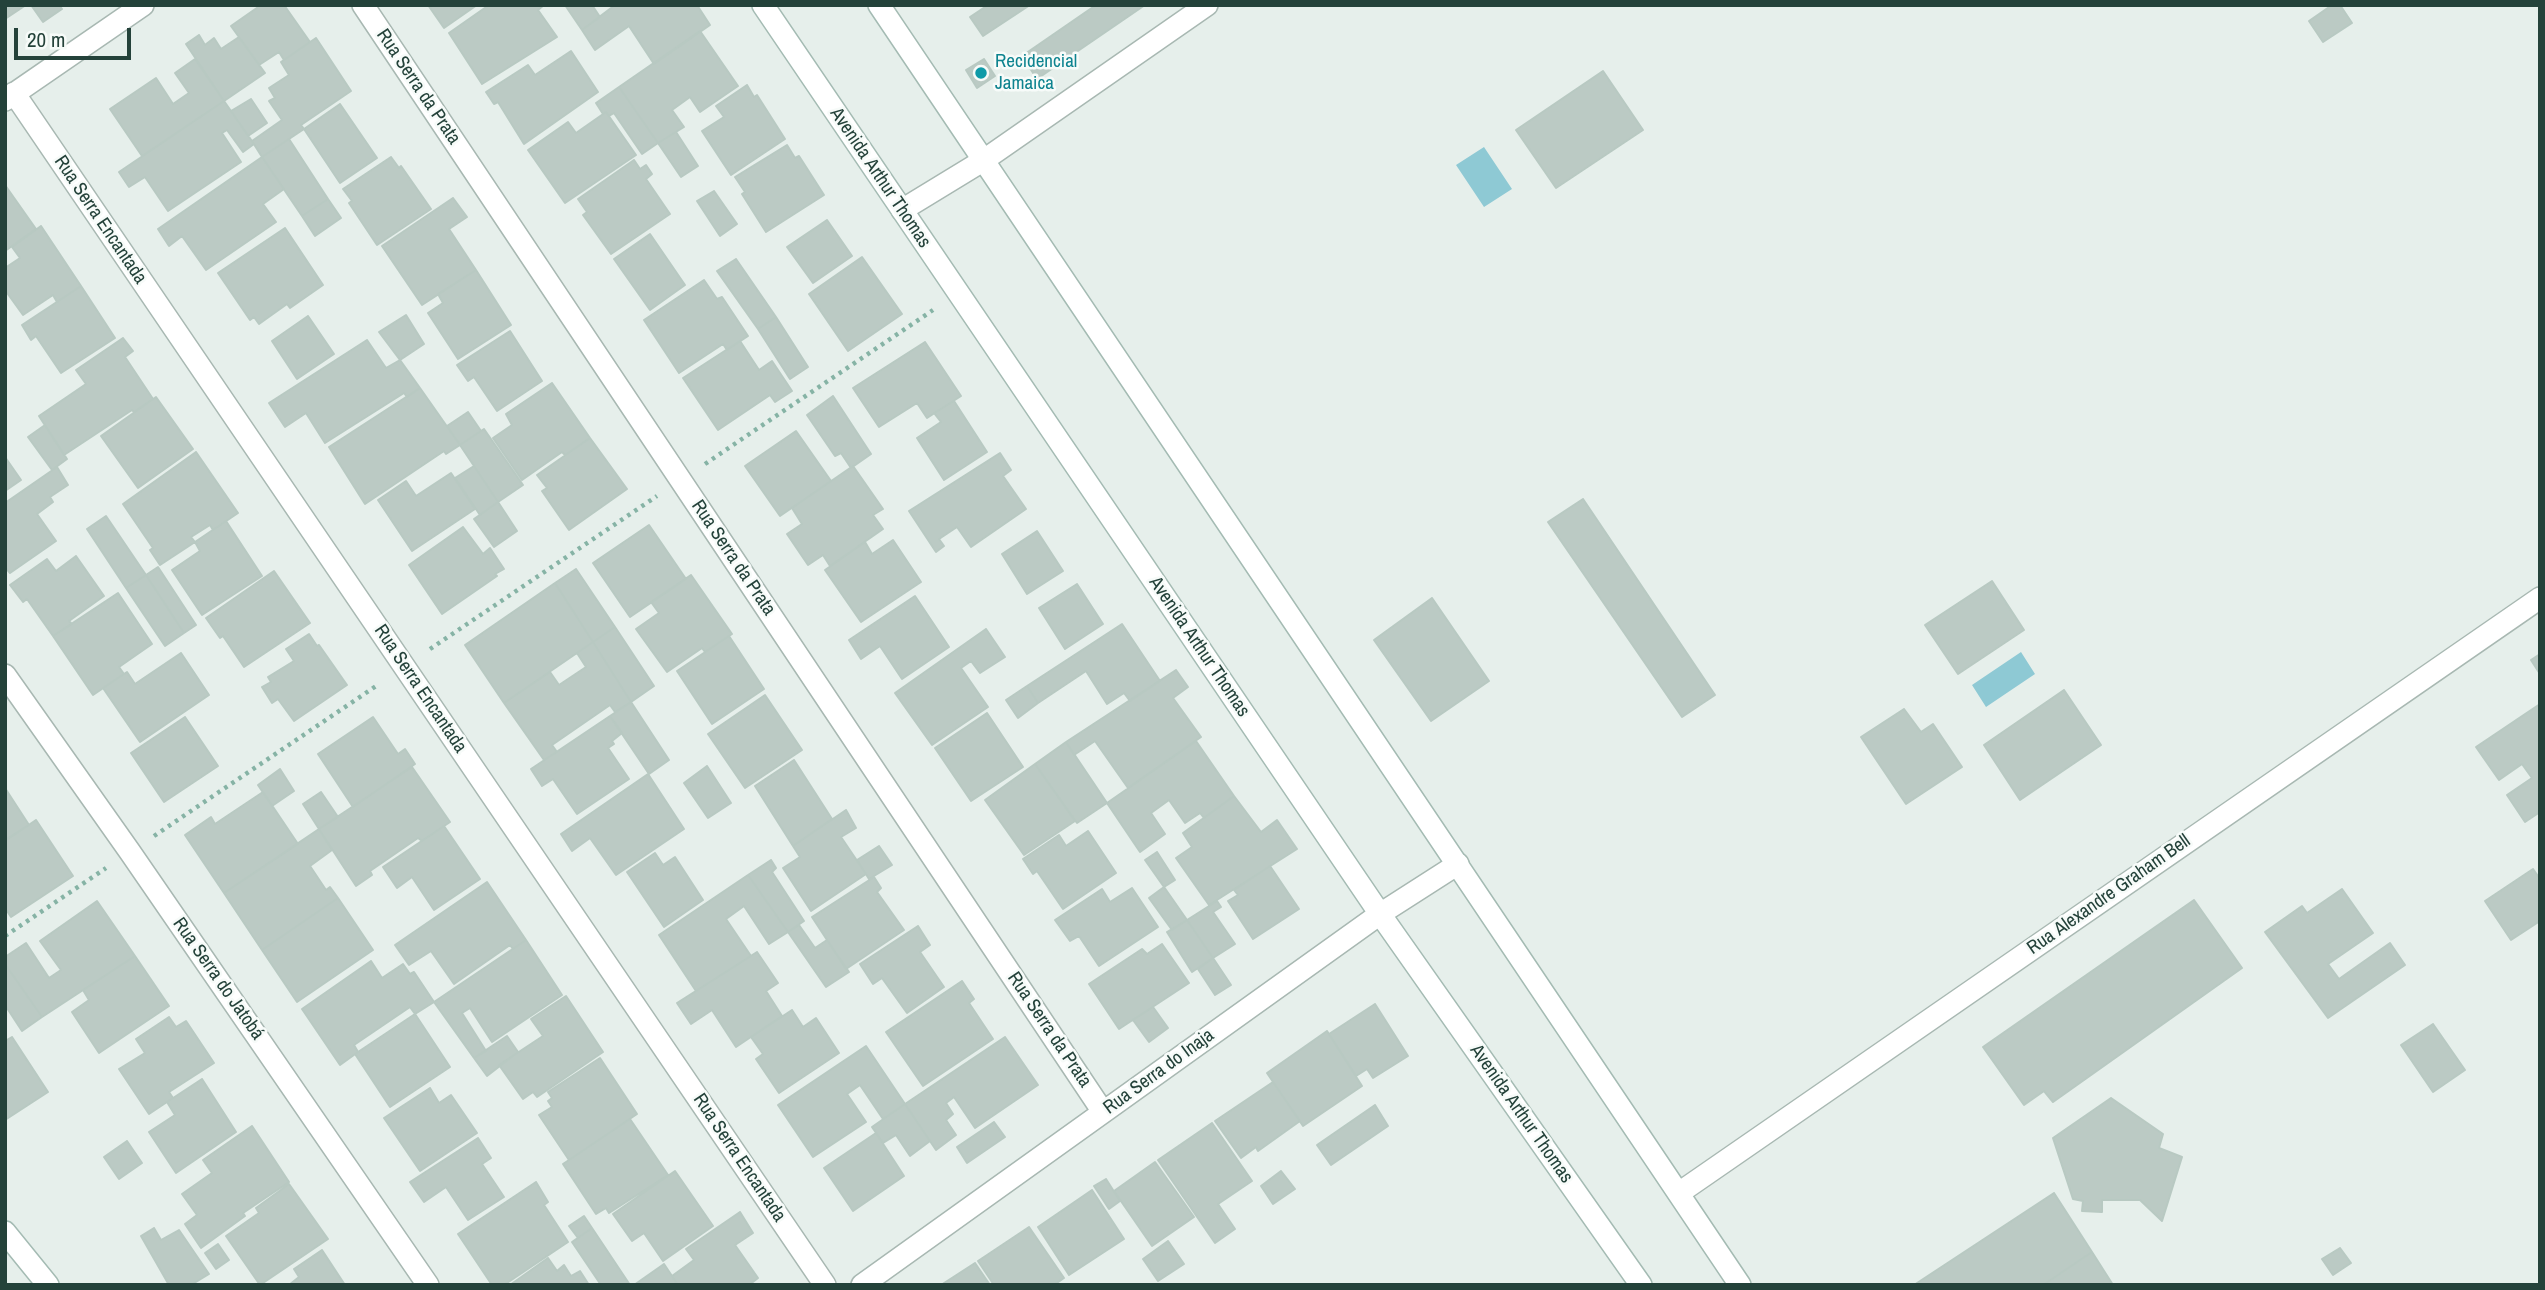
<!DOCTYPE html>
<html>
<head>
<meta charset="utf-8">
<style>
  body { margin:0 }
  #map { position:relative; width:2545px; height:1290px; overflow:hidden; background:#e6efeb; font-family:"Archivo Narrow",sans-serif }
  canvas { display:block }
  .frame { position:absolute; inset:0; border:7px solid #24423a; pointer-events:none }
  .scale { position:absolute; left:14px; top:28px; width:117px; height:32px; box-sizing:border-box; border:4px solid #24423a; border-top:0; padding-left:9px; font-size:21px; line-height:24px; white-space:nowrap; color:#24423a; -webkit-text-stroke:5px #f7fbf9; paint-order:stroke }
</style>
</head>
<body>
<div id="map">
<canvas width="2545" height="1290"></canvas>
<div class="frame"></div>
<div class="scale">20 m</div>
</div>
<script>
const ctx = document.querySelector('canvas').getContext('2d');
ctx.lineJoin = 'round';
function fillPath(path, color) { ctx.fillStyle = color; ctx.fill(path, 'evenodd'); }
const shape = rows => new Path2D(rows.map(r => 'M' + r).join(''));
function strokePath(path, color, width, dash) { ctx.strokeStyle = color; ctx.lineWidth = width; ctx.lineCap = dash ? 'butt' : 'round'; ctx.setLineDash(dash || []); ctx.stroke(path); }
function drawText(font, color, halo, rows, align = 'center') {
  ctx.font = font + ' "Archivo Narrow",sans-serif'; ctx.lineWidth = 5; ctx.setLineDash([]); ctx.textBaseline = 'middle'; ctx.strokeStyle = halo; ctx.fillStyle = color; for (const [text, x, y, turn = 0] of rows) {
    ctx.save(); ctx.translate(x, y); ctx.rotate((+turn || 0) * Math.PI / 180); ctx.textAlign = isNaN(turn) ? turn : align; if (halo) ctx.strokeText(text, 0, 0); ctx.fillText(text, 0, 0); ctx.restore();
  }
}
const water = shape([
  [1484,147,1512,189,1484,207,1456,165],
  [2021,652,2035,674,1986,707,1972,685]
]);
const building = shape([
  [5,5,26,5,5,19,5,5],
  [31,5,59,5,62,9,43,22,31,5],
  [261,5,284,5,310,42,284,60,279,52,259,65,231,26,261,5],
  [428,5,477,5,444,28,428,5],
  [489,5,544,5,538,10,557,37,482,84,449,33,489,5],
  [565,5,592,5,600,17,582,30,565,5],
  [615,5,697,5,710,25,654,64,629,26,595,50,582,30,615,5],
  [988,5,1030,5,983,36,970,17,988,5],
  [1096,5,1145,5,1037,79,1022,56,1096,5],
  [2332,5,2340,5,2352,23,2323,42,2309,21,2332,5],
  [700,31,738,86,700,112,690,97,672,110,684,127,658,143,619,87,700,31],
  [199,35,205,45,214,38,221,49,239,37,265,73,224,101,186,44,199,35],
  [316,38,351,91,301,125,304,129,262,157,252,141,282,120,269,101,275,98,269,88,289,75,281,62,316,38],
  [571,51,598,92,524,144,498,102,494,104,486,92,528,65,535,75,571,51],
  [195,59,224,101,142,156,110,109,156,78,173,104,189,93,175,73,195,59],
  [984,59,995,76,977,88,966,70,984,59],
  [1603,71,1643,130,1556,188,1516,130,1603,71],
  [747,85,754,97,757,95,785,139,731,175,702,131,724,117,716,106,747,85],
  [619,87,658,143,642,154,614,113,609,116,606,112,603,114,596,103,619,87],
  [251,99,267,123,248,136,231,111,251,99],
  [224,101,254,144,243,152,227,130,222,133,241,162,168,211,145,177,129,187,119,172,224,101],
  [340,104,377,158,340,183,304,129,340,104],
  [606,112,636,155,565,203,528,150,568,122,576,133,606,112],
  [676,132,698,166,681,177,658,143,676,132],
  [289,139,328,199,302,216,262,157,289,139],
  [787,145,795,158,799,156,824,195,766,232,742,194,745,192,735,177,787,145],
  [262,157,284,189,263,204,276,222,206,270,182,236,169,246,158,229,262,157],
  [391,157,399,168,401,166,431,209,377,245,349,203,352,201,343,189,391,157],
  [634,160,640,169,646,165,652,174,646,179,670,214,611,254,583,215,587,212,578,199,634,160],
  [5,185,36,229,5,251,5,185],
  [714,191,737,224,720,236,697,201,714,191],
  [453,198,467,217,449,229,476,270,422,305,382,246,453,198],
  [328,199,341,218,315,236,302,216,328,199],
  [827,220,852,256,813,283,787,247,827,220],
  [41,226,81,286,57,302,53,295,23,315,5,290,5,268,20,258,12,247,41,226],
  [285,228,323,285,290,308,287,304,259,324,254,317,250,320,218,273,285,228],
  [650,234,685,285,650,310,614,259,650,234],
  [862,257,902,314,848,351,809,294,862,257],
  [736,259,776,317,758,329,717,271,736,259],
  [476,270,511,325,458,359,428,313,443,303,438,294,476,270],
  [704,280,717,299,722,297,748,336,727,350,723,344,679,373,644,320,704,280],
  [81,286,115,338,61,373,36,336,31,340,22,325,81,286],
  [406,315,424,344,400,360,379,332,406,315],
  [308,316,334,354,297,379,272,341,308,316],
  [776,317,808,367,790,379,758,329,776,317],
  [510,331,542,381,497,411,474,377,468,381,457,365,510,331],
  [123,338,133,351,125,357,153,399,134,412,132,410,64,455,39,416,86,384,76,370,123,338],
  [367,340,386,368,400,360,420,388,407,397,404,393,325,443,306,413,285,427,269,403,367,340],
  [740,341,759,370,772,361,792,391,775,402,770,395,718,430,683,378,740,341],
  [925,342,961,396,927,418,917,403,879,427,853,388,925,342],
  [552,383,590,438,565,455,562,452,522,480,493,438,512,425,506,414,552,383],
  [420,388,460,445,446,454,444,451,365,504,329,447,420,388],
  [833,396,871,454,851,468,841,453,835,456,807,415,833,396],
  [156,397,193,449,138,488,101,436,156,397],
  [954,401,987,452,944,480,917,438,941,422,934,413,954,401],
  [468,412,481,431,460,445,447,426,468,412],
  [45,425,67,459,52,470,28,437,45,425],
  [484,429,523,485,498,502,460,445,484,429],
  [796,431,831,481,780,516,745,466,796,431],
  [590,438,627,489,569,530,542,491,547,488,537,475,590,438],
  [196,452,238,513,213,530,210,525,191,537,195,542,160,565,150,550,153,548,123,504,196,452],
  [1000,453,1011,470,1003,476,1026,509,971,547,957,527,939,539,944,546,936,552,909,511,1000,453],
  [5,457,21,480,5,491,5,457],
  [474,466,498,502,480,515,455,478,474,466],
  [853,466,883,509,873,515,883,529,830,566,823,555,808,565,787,534,802,524,792,508,853,466],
  [57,467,68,485,50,497,53,502,37,514,56,541,10,573,5,567,5,503,57,467],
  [451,473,475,509,412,551,378,500,406,481,416,496,451,473],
  [1583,499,1715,695,1682,717,1548,522,1583,499],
  [498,502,517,531,494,547,474,519,498,502],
  [106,516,146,575,126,588,87,529,106,516],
  [226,521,262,576,202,615,172,570,200,551,195,542,226,521],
  [649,525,686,579,630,617,593,563,649,525],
  [463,527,483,554,490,548,504,569,495,574,497,576,442,614,409,565,463,527],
  [1037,531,1063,571,1027,594,1002,554,1037,531],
  [893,540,921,582,861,622,825,570,865,542,872,554,893,540],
  [76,556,104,596,69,621,72,624,53,636,27,599,23,602,10,585,47,559,56,571,76,556],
  [158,567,196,625,184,633,146,575,158,567],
  [576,569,615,627,593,642,555,583,576,569],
  [274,571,310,623,244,667,223,636,220,638,206,618,274,571],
  [146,575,184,633,165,646,126,588,146,575],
  [691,575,732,634,705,652,702,648,667,672,636,629,659,613,651,602,691,575],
  [1992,581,2024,630,1958,674,1925,625,1992,581],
  [555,583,593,642,504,703,465,645,555,583],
  [1077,584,1103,624,1065,649,1039,608,1077,584],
  [118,593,152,644,119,667,124,674,93,695,53,636,118,593],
  [915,596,949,647,902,679,880,646,861,659,849,640,915,596],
  [1432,598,1489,681,1431,721,1374,640,1432,598],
  [1122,624,1160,681,1130,701,1124,693,1107,704,1086,671,1038,703,1027,686,1122,624],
  [615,627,654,686,631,702,593,642,615,627],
  [986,629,1005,657,980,673,971,661,961,668,988,707,932,745,895,693,986,629],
  [309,634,317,646,319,645,347,685,294,721,278,699,272,703,262,687,271,682,268,677,294,661,286,649,309,634],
  [729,636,764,689,712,724,677,671,729,636],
  [593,642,631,702,615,712,610,705,552,745,557,752,544,760,504,703,550,672,559,685,586,667,577,653,593,642],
  [181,653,209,695,140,742,103,688,127,672,135,684,181,653],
  [2540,654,2540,674,2531,660,2540,654],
  [1176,670,1188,687,1173,698,1201,737,1128,788,1095,741,1074,755,1066,742,1176,670],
  [1027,686,1038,703,1018,718,1006,700,1027,686],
  [2064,690,2101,745,2020,800,1984,745,2064,690],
  [765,695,802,750,745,788,708,734,765,695],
  [631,702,669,760,649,774,610,716,631,702],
  [2540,704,2540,812,2525,822,2507,795,2532,778,2522,764,2499,780,2476,747,2540,704],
  [1904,709,1921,732,1933,724,1962,767,1906,804,1861,737,1904,709],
  [987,713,1023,767,971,801,935,748,987,713],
  [610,716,622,733,612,741,614,744,608,748,629,779,577,814,553,779,542,786,531,769,610,716],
  [185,717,218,766,164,802,131,753,185,717],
  [373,717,398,754,405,749,415,764,353,807,318,754,373,717],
  [1196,741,1234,796,1204,818,1200,813,1185,823,1169,800,1151,813,1165,834,1140,852,1107,803,1196,741],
  [1066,742,1107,803,1077,823,1035,764,1066,742],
  [794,760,832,819,793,846,755,786,794,760],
  [1035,764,1075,821,1024,855,985,800,1035,764],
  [707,766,731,803,708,818,684,783,707,766],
  [412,767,450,822,422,841,418,838,370,871,372,875,356,886,319,829,412,767],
  [280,769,294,791,272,806,258,785,280,769],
  [648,774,684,829,616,875,590,838,572,851,561,834,648,774],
  [5,788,29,825,5,840,5,788],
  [263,792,298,844,224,893,185,835,211,817,215,824,263,792],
  [321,792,338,817,319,829,303,804,321,792],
  [1234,796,1261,832,1277,820,1297,849,1209,905,1176,858,1192,847,1183,833,1234,796],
  [846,810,856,828,841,837,866,874,811,911,783,868,800,857,793,846,846,810],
  [36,820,73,876,11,917,5,908,5,841,36,820],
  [444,826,480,879,434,910,412,877,397,888,383,867,444,826],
  [319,829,332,850,310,866,326,890,330,887,338,898,262,950,224,893,319,829],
  [1088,831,1116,873,1063,909,1037,871,1033,874,1023,859,1059,835,1066,846,1088,831],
  [879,846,892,865,869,879,857,860,879,846],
  [1157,852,1175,880,1164,887,1145,860,1157,852],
  [655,853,663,865,675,857,703,900,664,927,627,872,655,853],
  [771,860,776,868,772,872,804,921,788,932,748,875,771,860],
  [1270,866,1299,909,1253,939,1228,901,1238,895,1234,890,1270,866],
  [2533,869,2540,879,2540,921,2511,940,2485,901,2533,869],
  [748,875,788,932,769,944,744,906,726,919,751,956,696,991,659,935,748,875],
  [874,877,881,888,877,892,904,930,846,969,812,917,874,877],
  [487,882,526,940,513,949,510,945,454,984,431,951,409,965,395,945,487,882],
  [1164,887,1187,920,1172,930,1149,898,1164,887],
  [1132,888,1158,927,1099,966,1079,936,1070,941,1055,920,1102,889,1110,902,1132,888],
  [2342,889,2373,933,2328,964,2339,979,2390,943,2405,965,2328,1018,2265,932,2302,906,2307,913,2342,889],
  [338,898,373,950,297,1002,262,950,338,898],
  [2194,900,2242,968,2053,1102,2044,1091,2024,1105,1983,1047,2194,900],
  [97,901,135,956,42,1017,5,964,5,957,26,943,49,978,61,970,40,941,97,901],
  [1217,901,1221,907,1213,912,1235,944,1213,958,1187,920,1217,901],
  [1187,920,1213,958,1192,972,1167,932,1187,920],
  [799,925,815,948,827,940,849,972,826,987,788,932,799,925],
  [918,926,930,945,920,952,944,987,907,1013,882,978,873,984,860,964,918,926],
  [526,940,562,995,492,1042,470,1008,462,1013,486,1051,474,1058,434,1002,526,940],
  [1162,944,1189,983,1119,1029,1089,984,1142,949,1147,954,1162,944],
  [757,952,778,983,766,991,782,1016,736,1047,712,1010,691,1024,677,1003,757,952],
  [135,956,169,1006,99,1053,72,1012,89,1000,83,990,135,956],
  [1213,958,1231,985,1215,995,1198,969,1213,958],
  [371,961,382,978,403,964,410,974,414,972,434,1002,415,1014,410,1007,354,1045,358,1052,340,1065,302,1009,371,961],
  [5,964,42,1017,22,1031,5,1005,5,964],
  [962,981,974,999,969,1003,993,1039,923,1086,886,1032,962,981],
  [566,996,603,1052,537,1097,533,1092,523,1099,499,1065,543,1036,531,1019,566,996],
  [1375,1004,1408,1056,1373,1078,1367,1069,1356,1076,1329,1034,1375,1004],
  [1153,1007,1168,1028,1149,1042,1133,1020,1153,1007],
  [792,1010,803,1027,816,1018,839,1053,779,1093,756,1059,763,1054,751,1037,792,1010],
  [415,1014,450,1067,390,1107,355,1054,415,1014],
  [169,1017,176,1027,186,1021,214,1063,169,1092,173,1098,149,1114,119,1069,145,1053,136,1039,169,1017],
  [2433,1024,2465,1070,2433,1092,2401,1045,2433,1024],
  [1327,1031,1362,1086,1303,1126,1267,1073,1327,1031],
  [507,1036,518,1052,487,1076,474,1058,507,1036],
  [12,1037,48,1092,5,1120,5,1041,12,1037],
  [1005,1037,1038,1085,975,1128,954,1097,946,1103,953,1114,946,1120,956,1135,936,1150,905,1104,1005,1037],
  [866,1046,905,1104,883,1119,860,1085,847,1094,866,1122,813,1157,778,1105,866,1046],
  [600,1058,637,1114,569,1160,539,1115,552,1107,548,1101,552,1098,548,1092,600,1058],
  [202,1079,236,1132,176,1173,149,1132,175,1115,167,1102,202,1079],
  [1273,1082,1300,1121,1258,1151,1256,1147,1241,1158,1215,1121,1273,1082],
  [430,1088,439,1103,451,1095,477,1133,420,1171,384,1118,430,1088],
  [2111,1098,2163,1134,2159,1148,2182,1157,2162,1221,2140,1200,2102,1200,2102,1212,2082,1211,2083,1201,2073,1199,2053,1138,2111,1098],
  [905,1104,930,1141,910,1156,896,1135,883,1143,872,1127,905,1104],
  [1375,1105,1388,1126,1331,1165,1317,1145,1375,1105],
  [630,1119,668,1175,609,1213,606,1208,596,1214,563,1164,630,1119],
  [994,1122,1005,1137,967,1163,957,1147,994,1122],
  [1212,1123,1252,1181,1218,1204,1235,1229,1215,1243,1158,1160,1212,1123],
  [252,1126,289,1182,243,1213,245,1216,201,1248,185,1224,197,1215,182,1194,212,1173,203,1160,252,1126],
  [876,1133,904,1176,853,1211,824,1168,876,1133],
  [478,1138,491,1158,482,1164,504,1197,468,1220,446,1187,424,1202,410,1182,478,1138],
  [127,1141,142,1163,119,1179,104,1157,127,1141],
  [1155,1162,1194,1217,1152,1246,1114,1191,1155,1162],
  [675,1171,713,1226,663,1261,644,1233,632,1241,613,1214,675,1171],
  [1281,1171,1295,1189,1273,1204,1261,1186,1281,1171],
  [1106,1179,1120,1201,1109,1209,1094,1186,1106,1179],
  [536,1182,548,1202,544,1205,568,1242,504,1285,492,1285,458,1234,536,1182],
  [289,1184,328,1239,260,1285,226,1236,259,1213,256,1208,289,1184],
  [1092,1190,1124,1239,1069,1275,1038,1227,1092,1190],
  [2054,1193,2092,1252,2043,1285,1914,1285,2054,1193],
  [740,1212,753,1233,735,1245,758,1278,749,1285,678,1285,672,1276,694,1260,686,1249,740,1212],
  [584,1216,592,1228,578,1238,569,1226,584,1216],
  [1029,1227,1064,1278,1054,1285,994,1285,978,1261,1029,1227],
  [154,1228,161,1240,179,1230,209,1274,191,1285,169,1285,141,1236,154,1228],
  [592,1228,630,1285,601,1285,572,1242,592,1228],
  [1168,1241,1184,1264,1158,1281,1143,1259,1168,1241],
  [218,1244,229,1260,216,1269,205,1253,218,1244],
  [2340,1248,2351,1263,2333,1275,2322,1259,2340,1248],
  [322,1250,345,1285,289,1285,299,1277,294,1269,322,1250],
  [2092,1252,2113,1285,2043,1285,2092,1252],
  [548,1258,557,1271,564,1265,571,1276,580,1271,589,1285,510,1285,548,1258],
  [975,1263,990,1285,941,1285,975,1263],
  [664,1264,678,1285,634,1285,664,1264]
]);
const path = shape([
  [705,464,933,310],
  [430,649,657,496],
  [154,836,379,684],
  [5,936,106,868]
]);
const street = shape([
  [363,5,1103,1112],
  [14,93,825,1285],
  [5,100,143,5],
  [902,210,984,160,1207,5],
  [5,675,130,852,428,1285],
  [1679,1193,2540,598],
  [862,1285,1380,914,1458,864]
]);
const secondary = shape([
  [763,5,1380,914,1641,1285],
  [879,5,1740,1285],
  [5,1232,48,1285]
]);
const markers = [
  [981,73,7,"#0f9aa8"]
];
const cultureNames = [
  ["Recidencial",995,62],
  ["Jamaica",995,84]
];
const streetNames = [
  ["Rua Serra da Prata",418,87,56],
  ["Avenida Arthur Thomas",880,178,56],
  ["Rua Serra Encantada",100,220,56],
  ["Rua Serra da Prata",733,558,56],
  ["Avenida Arthur Thomas",1199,647,56],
  ["Rua Serra Encantada",420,689,56],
  ["Rua Alexandre Graham Bell",2109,895,-35],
  ["Rua Serra do Jatobá",218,979,55],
  ["Rua Serra da Prata",1049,1030,56],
  ["Rua Serra do Inaja",1159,1072,-36],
  ["Avenida Arthur Thomas",1521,1114,55],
  ["Rua Serra Encantada",739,1158,56]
];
fillPath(water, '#8ec9d4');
fillPath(building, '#bbcac4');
strokePath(building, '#b8c9c2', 2);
strokePath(street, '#a8b8b2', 24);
strokePath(secondary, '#a4bbb3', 24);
strokePath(path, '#86b3a5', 4.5, [3.5, 5]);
strokePath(street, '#fff', 21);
strokePath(secondary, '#fff', 21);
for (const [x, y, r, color] of markers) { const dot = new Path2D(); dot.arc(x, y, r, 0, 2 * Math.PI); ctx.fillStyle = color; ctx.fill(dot); strokePath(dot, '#f7fbf9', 2.5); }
drawText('19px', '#0d838f', '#f7fbf9', cultureNames, 'left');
drawText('19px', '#24423a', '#f7fbf9', streetNames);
</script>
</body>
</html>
